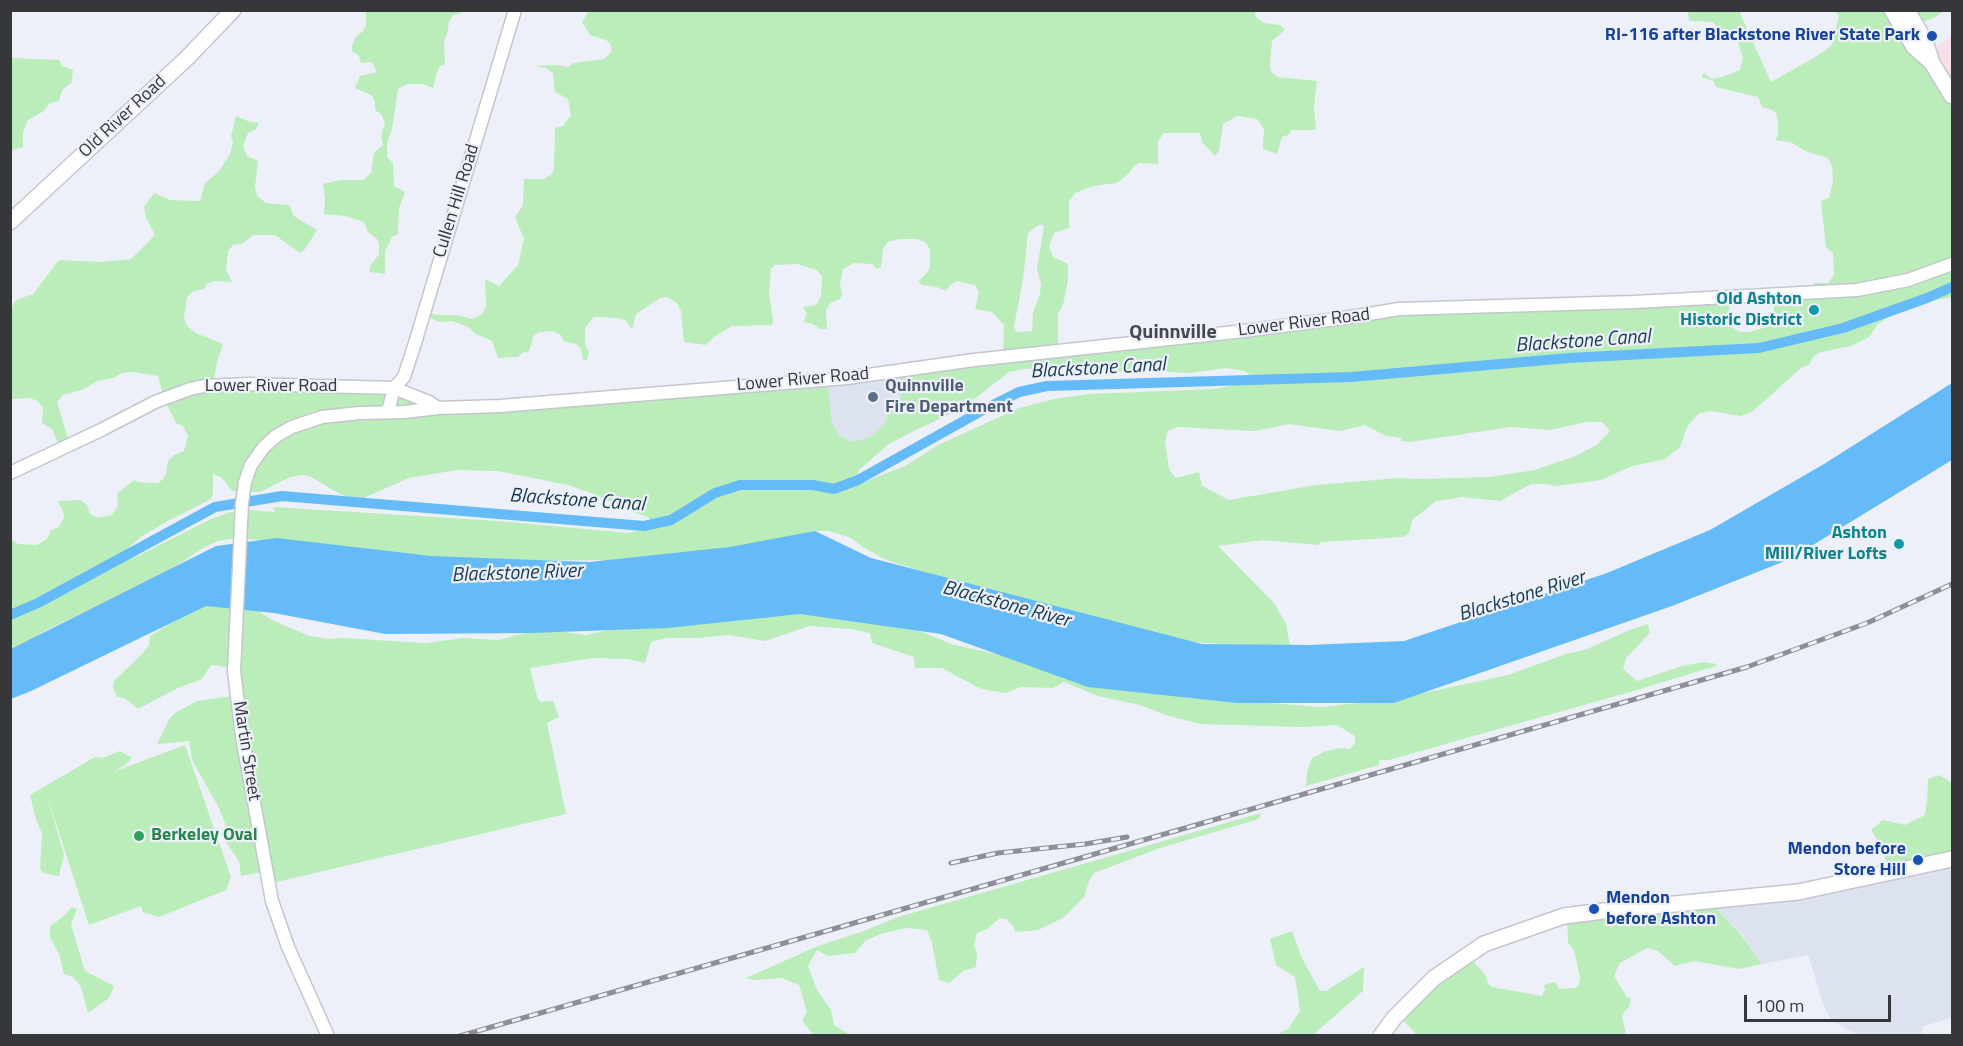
<!DOCTYPE html>
<html>
<head>
<meta charset="utf-8">
<style>
  body { margin:0 }
  #map { position:relative; width:1963px; height:1046px; overflow:hidden; background:#edf0f8; font-family:"Titillium Web",sans-serif }
  canvas { display:block }
  .frame { position:absolute; inset:0; border:12px solid #36373a; pointer-events:none }
  .scale { position:absolute; left:1744px; top:995px; width:147px; height:27px; box-sizing:border-box; border:3px solid #36373a; border-top:0; padding-left:8px; font-size:18px; line-height:21px; white-space:nowrap; color:#36373a; -webkit-text-stroke:4px #edf0f8; paint-order:stroke }
</style>
</head>
<body>
<div id="map">
<canvas width="1963" height="1046"></canvas>
<div class="frame"></div>
<div class="scale">100 m</div>
</div>
<script>
const ctx = document.querySelector('canvas').getContext('2d');
ctx.lineJoin = 'round';
function fillPath(path, color) { ctx.fillStyle = color; ctx.fill(path, 'evenodd'); }
const shape = rows => new Path2D(rows.map(r => 'M' + r).join(''));
function strokePath(path, color, width, dash) { ctx.strokeStyle = color; ctx.lineWidth = width; ctx.lineCap = dash ? 'butt' : 'round'; ctx.setLineDash(dash || []); ctx.stroke(path); }
function drawText(font, color, halo, rows, align = 'center') {
  ctx.font = font + ' "Titillium Web",sans-serif'; ctx.lineWidth = 4.5; ctx.setLineDash([]); ctx.textBaseline = 'middle'; ctx.strokeStyle = halo; ctx.fillStyle = color; for (const [text, x, y, turn = 0] of rows) {
    ctx.save(); ctx.translate(x, y); ctx.rotate((+turn || 0) * Math.PI / 180); ctx.textAlign = isNaN(turn) ? turn : align; if (halo) ctx.strokeText(text, 0, 0); ctx.fillText(text, 0, 0); ctx.restore();
  }
}
const built = shape([
  [899,370,901,395,890,408,884,425,880,430,870,437,852,442,839,435,832,422,827,378],
  [1952,855,1952,1018,1923,1026,1921,1035,1859,1035,1846,1029,1830,1018,1825,1009,1808,955,1762,964,1743,936,1713,905]
]);
const industrial = shape([
  [1952,36,1952,96,1932,63,1937,46]
]);
const green = shape([
  [1254,10,1256,17,1264,23,1280,25,1285,30,1272,41,1270,64,1271,72,1278,77,1317,81,1314,107,1316,130,1292,130,1288,135,1282,137,1277,154,1263,149,1264,129,1257,119,1237,116,1223,124,1219,151,1215,156,1202,142,1200,133,1164,133,1158,141,1158,164,1139,163,1133,167,1128,174,1117,183,1093,186,1075,193,1069,201,1069,228,1054,233,1049,246,1053,257,1068,264,1068,280,1063,305,1058,314,1058,350,1339,318,1730,297,1729,322,1731,327,1740,332,1749,332,1770,326,1773,320,1775,294,1806,291,1815,283,1828,283,1834,275,1833,253,1826,247,1821,201,1829,198,1833,182,1832,166,1828,158,1805,151,1791,142,1775,140,1778,136,1778,122,1776,113,1772,110,1762,107,1758,97,1716,87,1713,81,1701,77,1704,73,1712,79,1722,77,1740,70,1743,58,1737,39,1725,35,1713,22,1689,21,1688,11,1739,11,1771,82,1817,56,1832,45,1839,16,1836,12,1837,11,1892,11,1952,101,1952,297,1931,301,1912,298,1903,305,1891,311,1888,317,1877,325,1869,337,1851,346,1821,352,1814,356,1809,365,1801,368,1752,412,1740,416,1711,411,1698,414,1687,427,1680,447,1665,459,1632,466,1601,480,1556,486,1547,484,1531,484,1500,501,1462,497,1436,501,1412,520,1409,533,1403,537,1321,542,1318,545,1263,540,1218,546,1274,603,1286,624,1290,646,1219,644,1173,640,964,586,884,559,863,547,849,537,828,531,813,531,778,543,645,562,600,560,417,562,268,541,237,538,218,541,205,547,165,573,43,632,11,654,10,538,18,544,37,545,47,539,51,530,59,527,64,517,63,511,58,501,80,500,87,505,90,514,98,518,112,515,118,506,117,494,134,480,138,482,158,483,163,479,166,474,168,461,174,455,184,451,188,436,183,426,176,423,164,399,158,376,133,372,122,373,113,378,97,381,84,389,63,395,57,402,70,445,61,450,52,429,42,423,43,408,38,401,30,398,11,399,11,308,16,300,33,294,59,260,103,262,131,259,155,235,146,217,144,207,154,193,170,200,200,201,205,183,220,170,230,154,233,143,231,136,236,116,250,122,259,123,256,129,248,133,243,146,247,156,258,161,255,187,257,196,266,203,289,205,294,216,317,230,305,249,300,253,275,235,253,235,243,243,233,245,228,251,226,270,232,282,214,281,207,284,204,289,194,291,187,297,184,318,187,326,196,333,223,344,217,362,213,385,396,393,433,406,827,378,832,422,839,435,852,442,870,437,884,425,890,408,901,395,899,370,1003,355,1004,325,992,312,975,309,979,293,975,285,957,281,950,285,946,291,937,287,922,285,918,281,924,276,930,268,930,249,925,242,917,239,899,239,888,242,883,249,881,267,877,269,872,264,854,263,843,269,840,285,842,295,840,299,830,303,826,311,827,329,820,329,813,324,803,322,807,314,803,307,816,305,821,296,822,277,817,270,797,264,775,265,771,269,769,293,773,322,771,325,732,326,714,337,706,345,684,342,681,311,677,303,667,297,660,298,636,314,632,329,625,320,618,318,594,317,585,328,585,345,589,353,586,361,583,359,581,349,576,344,563,341,561,335,553,331,540,332,534,335,529,351,522,353,518,357,498,358,492,341,476,334,468,327,452,321,440,322,422,315,424,311,437,315,456,315,473,319,482,314,486,306,485,279,499,286,518,265,524,239,515,217,523,205,524,179,544,179,552,174,554,168,555,128,563,126,571,115,568,99,555,92,553,73,546,68,534,66,555,65,568,67,574,63,604,59,612,51,610,43,606,40,590,35,582,22,589,11],
  [1040,224,1044,226,1037,269,1041,284,1040,294,1033,312,1032,331,1016,332,1014,326,1023,280,1028,233],
  [1055,368,1106,374,1133,370,1190,373,1226,368,1244,371,1250,375,1248,379,1238,384,1215,389,1089,394,1054,399,1019,408,938,445,905,466,864,482,855,482,859,470,889,444,916,430,963,408,1009,372,1023,369],
  [1586,422,1602,422,1610,431,1597,445,1573,457,1535,470,1489,477,1420,479,1399,478,1316,485,1229,500,1202,486,1199,472,1176,478,1169,469,1165,441,1168,431,1177,427,1255,431,1289,424,1340,431,1365,425,1386,436,1401,438,1402,441,1410,442,1511,427,1550,430],
  [457,470,498,471,568,485,597,495,625,509,648,517,651,521,648,528,629,533,498,521,273,507,275,512,250,510,240,513,230,512,211,519,140,555,129,557,124,555,127,549,142,536,166,522,211,499,213,493,213,474,221,477,232,491,249,492,260,492,290,477,304,475,311,477,340,494,359,500,409,478],
  [366,11,460,10,461,13,453,15,449,22,447,35,444,40,445,64,440,66,437,72,433,88,423,84,407,84,398,89,392,129,387,143,387,157,393,163,394,186,405,192,399,208,398,234,392,237,385,251,385,274,369,272,371,265,379,254,379,244,377,239,368,232,364,222,345,216,324,214,325,198,323,184,341,180,363,180,371,173,374,153,383,145,381,136,385,123,381,114,375,110,375,101,371,95,355,88,360,76,377,72,372,62,361,63,359,56,353,52,351,48,356,37,363,31,366,26],
  [1903,11,1943,11,1936,17,1912,26],
  [11,58,59,60,62,66,73,70,72,82,62,90,59,101,50,103,44,111,28,120,23,132,23,147,13,150,11,153],
  [234,603,251,606,270,619,309,636,329,639,342,638,426,643,463,638,498,640,542,629,586,635,632,625,749,608,905,625,954,645,1207,698,1321,707,1395,699,1508,675,1566,654,1587,649,1632,629,1648,624,1650,633,1626,658,1623,669,1637,681,1682,666,1704,662,1717,664,1716,666,1637,690,1389,760,1379,760,1379,765,1306,786,1307,771,1312,758,1326,751,1340,748,1350,749,1355,743,1355,736,1337,725,1302,727,1200,724,1166,715,1140,705,1098,696,1064,682,1053,688,1020,687,1006,693,986,690,977,687,942,668,915,668,914,657,872,643,870,633,852,629,809,626,765,641,728,635,699,638,666,638,651,642,645,663,628,659,592,658,530,668,538,700,541,702,553,701,559,717,547,723,566,814,268,884,262,872,241,876,239,861,225,841,226,834,225,823,219,808,192,760,189,741,157,744,170,718,175,713,197,701,232,696,232,668,211,665,202,679,178,688,138,709,124,698,117,697,113,687,114,681,142,654,149,645,150,636,198,607],
  [185,745,231,877,226,890,159,917,143,912,141,906,89,925,47,796,64,855,59,876,43,873,40,868,42,834,35,816,30,795,95,757,103,758,120,751,132,758,125,765,113,772],
  [1939,775,1952,783,1952,855,1886,873,1886,861,1880,845,1871,830,1883,820,1905,825,1925,815,1927,800,1928,779],
  [1261,813,1259,819,1160,848,1094,873,1089,881,1084,897,1063,918,1038,930,1016,932,1012,925,1006,919,1000,918,987,929,977,933,974,945,977,954,976,967,963,971,949,983,939,980,932,943,927,930,906,928,880,934,865,941,855,953,828,956,817,950,808,966,817,990,831,1010,834,1025,850,1035,813,1035,802,1020,807,1012,799,985,782,978,754,980,746,978,818,946,864,931,898,917],
  [1710,902,1742,936,1762,964,1739,969,1694,961,1675,966,1658,951,1647,948,1620,963,1614,976,1627,997,1631,999,1629,1007,1625,1011,1622,1016,1626,1035,1417,1035,1398,1015,1468,955,1486,976,1488,984,1492,987,1542,996,1545,989,1544,985,1555,982,1559,989,1575,988,1579,985,1580,977,1574,950,1568,943,1567,920],
  [72,907,77,909,71,925,85,971,114,986,109,998,88,1013,81,987,73,977,64,974,59,954,50,937,50,926,64,916],
  [1292,931,1302,958,1320,991,1326,991,1364,967,1363,991,1315,1033,1316,1035,1276,1035,1288,1029,1300,1011,1295,977,1276,965,1270,939]
]);
const water = shape([
  [1952,383,1952,460,1790,559,1672,606,1394,703,1237,703,1088,687,941,634,800,614,668,628,531,633,385,634,274,613,206,606,31,691,11,699,11,649,216,546,277,538,431,556,589,562,730,547,815,531,871,558,1202,644,1309,645,1404,641,1607,573,1710,530,1824,464]
]);
const canal = shape([
  [10,615,38,603,215,507,282,496,644,526,671,520,715,493,740,485,813,485,834,489,858,480,985,409,1019,392,1047,386,1351,377,1569,358,1759,348,1843,328,1927,298,1952,287]
]);
const minor = shape([
  [388,412,394,388,404,377,415,343,515,10],
  [10,473,101,430,155,402,190,389,204,386,248,384,394,388,429,402,438,408],
  [328,1036,288,947,272,901,242,737,234,671,242,503,245,482,251,465,263,448,276,436,292,427,322,417,359,413,404,412,438,408,500,406,847,378,974,360,1235,332,1344,318,1399,309,1634,302,1857,290,1908,280,1952,264]
]);
const major = shape([
  [1892,10,1914,47,1932,63],
  [1907,10,1925,41,1932,63,1952,96],
  [10,222,187,58,233,10],
  [1381,1036,1394,1018,1434,978,1484,944,1564,916,1603,911,1798,892,1952,859]
]);
const rail = shape([
  [951,863,998,853,1085,844,1127,837],
  [460,1036,1747,667,1867,623,1952,584]
]);
const markers = [
  [1932,36,6,"#1a4fb4"],
  [1814,310,6,"#0f9aa8"],
  [873,397,6,"#5c6f8a"],
  [1899,544,6,"#0f9aa8"],
  [139,836,6,"#2e9e5b"],
  [1918,860,6,"#1a4fb4"],
  [1594,909,6,"#1a4fb4"]
];
const transitNames = [
  ["RI-116 after Blackstone River State Park",1920,36],
  ["Mendon before",1906,850],
  ["Store Hill",1906,871],
  ["Mendon",1606,899,"left"],
  ["before Ashton",1606,920,"left"]
];
const streetNames = [
  ["Old River Road",123,117,-43],
  ["Cullen Hill Road",457,201,-73],
  ["Lower River Road",1304,323,-7],
  ["Lower River Road",803,380,-5],
  ["Lower River Road",271,387],
  ["Martin Street",246,751,81]
];
const cultureNames = [
  ["Old Ashton",1802,300],
  ["Historic District",1802,321],
  ["Ashton",1887,534],
  ["Mill/River Lofts",1887,555]
];
const serviceNames = [
  ["Quinnville",885,387],
  ["Fire Department",885,408]
];
const leisureNames = [
  ["Berkeley Oval",151,836]
];
const neighbourhoodNames = [
  ["Quinnville",1173,333]
];
const waterNames = [
  ["Blackstone Canal",1583,342,-4],
  ["Blackstone Canal",1098,369,-3],
  ["Blackstone Canal",577,501,4],
  ["Blackstone River",517,574,-2],
  ["Blackstone River",1522,597,-17],
  ["Blackstone River",1006,605,15]
];
fillPath(built, '#dde2f1');
fillPath(industrial, '#f7dee8');
fillPath(green, '#baedb9');
fillPath(water, '#65bbf7');
strokePath(canal, '#65bbf7', 10);
strokePath(minor, '#c3c6ce', 15);
strokePath(major, '#c3c6ce', 18);
strokePath(minor, '#fff', 12);
strokePath(major, '#fff', 15);
strokePath(rail, '#8d8f95', 5);
strokePath(rail, '#edf0f8', 3, [9]);
for (const [x, y, r, color] of markers) { const dot = new Path2D(); dot.arc(x, y, r, 0, 2 * Math.PI); ctx.fillStyle = color; ctx.fill(dot); strokePath(dot, '#edf0f8', 2); }
drawText('bold 18px', '#164399', '#edf0f8', transitNames, 'right');
drawText('18px', '#36373a', '#edf0f8', streetNames);
drawText('bold 18px', '#0d838f', '#edf0f8', cultureNames, 'right');
drawText('bold 18px', '#4e5e75', '#edf0f8', serviceNames, 'left');
drawText('bold 18px', '#27864d', '#edf0f8', leisureNames, 'left');
drawText('bold 20px', '#46484f', '#edf0f8', neighbourhoodNames);
drawText('italic 20px', '#163b53', '#edf0f8', waterNames);
</script>
</body>
</html>
